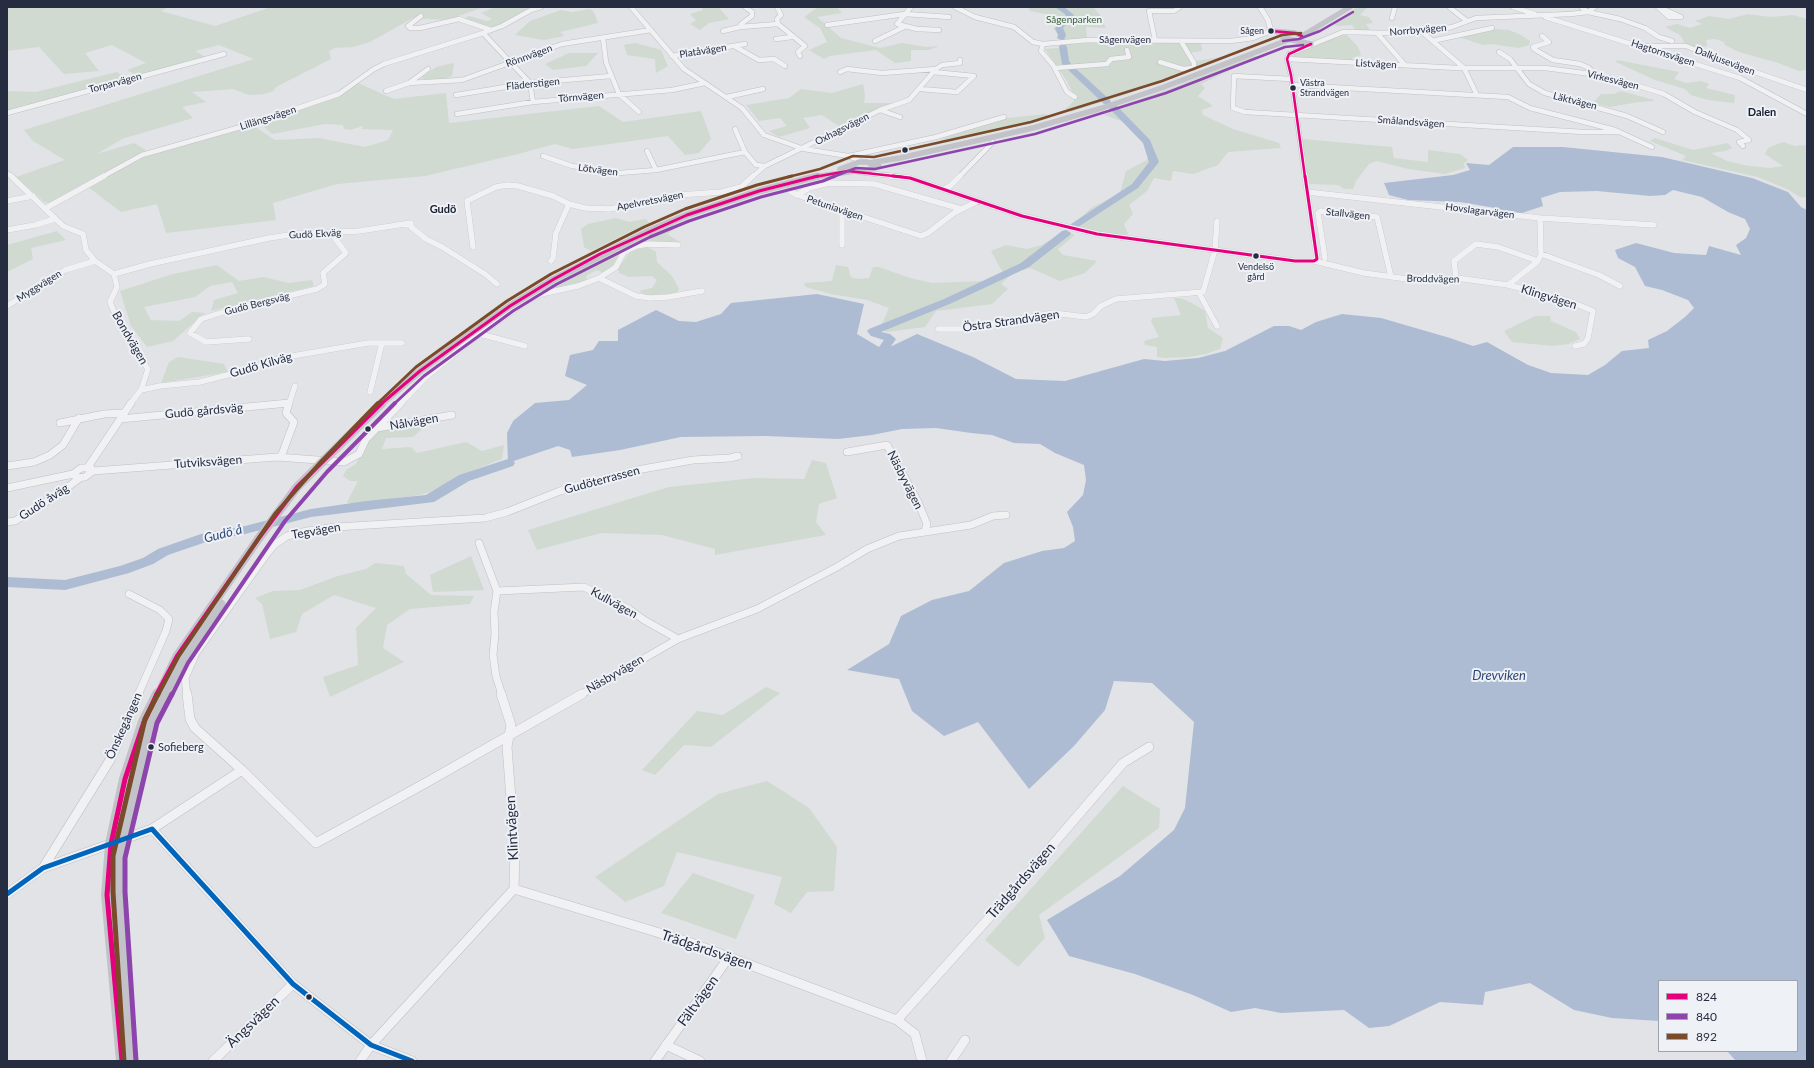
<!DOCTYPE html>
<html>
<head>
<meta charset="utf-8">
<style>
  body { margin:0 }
  #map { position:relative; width:1814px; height:1068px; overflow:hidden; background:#e1e3e7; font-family:Lato,sans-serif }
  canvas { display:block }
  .frame { position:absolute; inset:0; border:8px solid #272d41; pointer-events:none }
  .legend { position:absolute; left:1658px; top:980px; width:140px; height:72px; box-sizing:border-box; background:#eef1f6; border:1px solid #9ea3ae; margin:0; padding:5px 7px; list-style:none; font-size:12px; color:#272d41 }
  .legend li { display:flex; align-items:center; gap:8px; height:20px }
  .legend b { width:20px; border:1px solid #9ea3ae }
</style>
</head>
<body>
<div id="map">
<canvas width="1814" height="1068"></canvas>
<div class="frame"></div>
<ul class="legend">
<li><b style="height:5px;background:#e5007d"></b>824</li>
<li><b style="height:5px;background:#8e44ad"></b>840</li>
<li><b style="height:5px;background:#7a4b2a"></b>892</li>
</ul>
</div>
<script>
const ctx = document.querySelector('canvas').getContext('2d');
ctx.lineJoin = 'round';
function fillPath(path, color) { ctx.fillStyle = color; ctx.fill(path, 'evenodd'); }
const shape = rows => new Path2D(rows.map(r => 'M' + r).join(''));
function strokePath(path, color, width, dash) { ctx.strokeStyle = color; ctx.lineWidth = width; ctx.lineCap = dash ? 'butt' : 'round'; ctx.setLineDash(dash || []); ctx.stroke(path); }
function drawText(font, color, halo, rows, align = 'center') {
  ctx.font = font + ' Lato,sans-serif'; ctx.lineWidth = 4; ctx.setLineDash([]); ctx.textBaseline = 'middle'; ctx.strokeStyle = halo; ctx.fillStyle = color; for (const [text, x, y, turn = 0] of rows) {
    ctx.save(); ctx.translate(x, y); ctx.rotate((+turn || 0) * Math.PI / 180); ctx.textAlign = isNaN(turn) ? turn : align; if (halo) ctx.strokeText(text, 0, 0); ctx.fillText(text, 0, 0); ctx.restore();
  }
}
const green = shape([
  [7,7,168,7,161,11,215,26,271,7,484,7,447,20,413,18,370,42,353,47,335,48,329,51,331,59,276,87,273,91,264,94,249,95,233,89,192,92,206,102,182,107,193,118,122,139,97,154,134,143,147,151,137,155,51,203,44,202,16,177,65,160,33,141,24,130,254,59,219,45,195,51,207,58,136,75,127,70,146,63,112,45,85,53,99,71,64,74,39,47,7,51],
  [495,7,537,7,491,29,463,19,469,16,487,21,492,19,481,13],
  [701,7,718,7,729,19,709,23,700,30,690,24,696,20,690,14,703,10],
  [818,7,837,7,842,13,817,17,841,38,880,48,902,43,927,47,939,46,929,50,911,50,911,61,895,63,876,50,830,56,824,59,809,50,827,42,820,28,804,17],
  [1028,7,1093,7,1100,15,1106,28,1086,27,1087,39,1062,40,1053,28,1061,25,1060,17,1030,11],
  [1357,7,1368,7,1360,15,1369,17,1373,23,1366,24,1370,30,1356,31,1352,25,1338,26,1332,24],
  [590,9,594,12,598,23,560,32,564,36,544,40,515,35,530,21,561,10,573,12],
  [1748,14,1771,17,1793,15,1807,19,1807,70,1799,71,1778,63,1739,52,1725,45,1724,42,1715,39,1706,40,1707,46,1697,48,1689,46,1682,44,1684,41,1680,35,1665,27,1677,24,1690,28,1702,24,1695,21,1709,16,1729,19],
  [1497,29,1509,30,1521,35,1530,41,1529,45,1518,48,1492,44,1483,45,1459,37],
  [1346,34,1358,47,1361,55,1352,58,1354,61,1293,58,1294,53,1340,35],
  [1112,42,1201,42,1202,51,1190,53,1195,61,1229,56,1161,83,1071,112,1065,109,1074,101,1073,94,1067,81,1045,49,1067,47,1066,44],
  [635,43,661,50,668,66,656,73,655,59,627,55,624,45],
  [569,53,598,53,586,66,553,70,545,64],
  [1252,55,1258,57,1201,84,1205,88,1198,96,1213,106,1202,110,1203,115,1233,129,1279,143,1281,148,1228,152,1218,165,1193,174,1173,171,1171,181,1154,178,1147,191,1129,205,1133,214,1124,224,1129,237,1077,228,1077,221,1091,208,1120,193,1126,171,1147,160,1149,141,1127,123,1104,115,1117,107,1174,87],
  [1617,60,1679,72,1674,79,1686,83,1702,81,1709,84,1706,88,1735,95,1734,103,1708,100,1691,95,1685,89,1655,80,1616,62],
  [454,63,452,76,438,82,421,78,436,67],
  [117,72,126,78,7,111,7,91,36,92],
  [358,83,394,99,446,93,449,123,599,106,623,122,701,111,711,139,699,153,685,155,668,136,573,149,555,144,518,154,425,176,337,184,273,203,276,220,166,233,157,204,121,212,88,187,145,156,254,126,275,140,319,138,365,147,388,140,393,130,362,129,363,126,350,130,344,129,343,125,325,124,272,134,260,123,342,95],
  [863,84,865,95,864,103,896,103,871,112,839,126,822,115,803,118,810,128,779,137,769,131,787,126,780,118,759,121,746,105,789,98,801,89,832,93],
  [1621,91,1654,100,1654,101,1639,102,1610,107,1593,103,1601,94,1614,94],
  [1046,114,1051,117,1044,120,949,142,942,143,940,140,952,135,1008,118],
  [1655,138,1693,150,1728,143,1732,148,1725,151,1711,153,1727,161,1749,166,1770,168,1783,166,1765,154,1768,148,1783,142,1795,146,1807,145,1807,198,1800,197,1787,189,1758,177,1682,160,1686,156,1650,141],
  [1302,139,1392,147,1394,158,1428,162,1428,150,1460,154,1468,160,1464,163,1465,168,1445,174,1408,169,1377,161,1369,164,1356,181,1353,189,1344,189,1338,185,1309,184],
  [616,218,629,222,646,219,650,224,633,230,591,251,584,247,581,229,588,224],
  [672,224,678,227,667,234,680,242,630,246,619,254,612,267,603,273,597,270,587,275,586,280,566,288,548,291,544,289,584,266,642,236],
  [57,231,66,240,31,248,33,259,7,272,7,245],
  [1065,231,1075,235,1058,249,1063,255,1097,261,1085,273,1060,281,1030,268,1013,273,1001,284,1008,289,992,304,936,311,925,327,886,332,880,328,889,308,867,300,831,294,806,287,804,283,832,281,836,265,848,267,851,277,857,279,869,278,873,267,879,267,910,278,932,283,984,281,1003,273,991,251,1006,245,1027,249,1042,245],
  [646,246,656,252,657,262,672,276,679,289,676,293,657,296,645,295,639,291,652,288,657,280,652,276,629,277,619,273,618,269,630,252],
  [217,265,239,281,263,277,289,283,312,280,314,286,211,311,214,300,238,293,232,282,210,286,195,297,144,307,151,320,179,321,192,312,205,313,173,341,147,347,131,326,120,291,173,274],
  [1174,298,1180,298,1192,303,1205,311,1208,328,1223,338,1220,349,1206,354,1189,357,1165,358,1157,357,1157,347,1145,345,1144,341,1159,337,1151,321,1152,318,1181,315],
  [1535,316,1550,316,1551,321,1576,332,1580,339,1568,344,1553,346,1512,342,1504,331],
  [178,357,224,364,228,372,161,383,169,362],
  [414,424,424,427,413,437,386,438,382,449,411,447,417,453,466,442,482,451,504,445,502,459,456,477,438,490,419,495,353,505,347,502,358,481,350,481,343,476,346,470,356,464,368,440,379,430],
  [812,460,826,463,837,498,819,504,816,522,826,535,715,555,715,549,662,535,601,533,537,550,528,530,669,487,755,478,804,479],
  [471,556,484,590,433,592,430,575],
  [375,563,404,566,406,574,431,595,474,596,470,604,410,609,387,625,383,648,404,662,330,697,323,677,358,665,356,628,376,608,334,595,302,614,296,632,270,639,262,604,255,598,273,591,300,590,338,576,366,569],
  [766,687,780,693,711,747,684,745,655,775,642,770,697,711,723,715],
  [767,781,809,808,837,847,834,891,807,892,791,913,774,904,782,877,677,852,664,886,625,902,595,877,718,794],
  [1123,786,1160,809,1159,828,1039,915,1045,938,1018,967,985,940],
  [693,873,755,895,736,939,661,913]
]);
const water = shape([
  [1513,147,1563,147,1662,157,1752,178,1788,192,1801,207,1807,210,1807,1061,1736,1061,1727,1051,1797,1051,1797,981,1659,981,1659,1021,1612,1018,1574,1010,1530,983,1485,992,1483,1005,1440,1002,1389,1026,1369,1028,1344,1010,1281,1013,1255,1008,1231,1012,1193,995,1135,974,1069,956,1047,920,1120,876,1174,830,1185,808,1194,722,1152,683,1114,681,1105,710,1074,746,1029,789,978,722,944,736,912,711,899,679,847,670,889,644,901,616,932,600,969,591,1004,563,1042,551,1064,548,1075,541,1073,527,1067,512,1083,495,1086,480,1084,465,1055,453,1040,444,1014,443,992,435,971,433,936,428,902,429,872,435,838,439,766,436,681,437,620,450,572,457,570,450,558,446,508,463,507,433,513,421,535,403,569,400,587,385,565,376,570,355,593,350,599,341,618,341,618,330,656,310,679,321,696,322,721,314,731,303,817,294,864,304,857,334,879,347,892,346,917,334,973,357,1016,379,1065,381,1144,359,1165,361,1198,358,1225,351,1274,326,1289,326,1301,330,1316,322,1342,314,1381,318,1450,338,1473,346,1487,342,1528,365,1551,373,1588,375,1605,365,1622,351,1649,348,1648,340,1667,331,1685,317,1694,308,1688,300,1662,290,1645,286,1635,267,1618,258,1615,250,1636,243,1674,253,1706,255,1709,246,1741,255,1736,245,1746,238,1750,229,1745,219,1728,212,1702,197,1673,190,1665,195,1650,196,1597,191,1560,192,1541,198,1543,206,1522,213,1509,213,1495,208,1460,202,1408,200,1389,195,1384,183,1453,175,1470,170,1466,163,1489,165]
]);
const river = shape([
  [1055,7,1064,7,1074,15,1063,28,1066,35,1064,40,1061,40,1057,38,1058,35,1055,28,1066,15,1055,7],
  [1060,45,1066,45,1067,47,1069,61,1073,66,1110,100,1111,102,1110,104,1115,104,1150,140,1159,162,1138,188,1075,229,1071,228,1070,226,1071,224,1132,184,1149,162,1143,143,1109,108,1108,106,1109,104,1104,104,1062,64,1059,47,1060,45],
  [1066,230,1071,233,1070,235,1029,267,952,303,881,332,890,334,896,339,889,349,881,349,879,347,884,340,871,336,867,331,869,329,944,299,1021,263,1062,231,1066,230],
  [508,459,513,460,515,463,513,466,469,481,434,502,311,517,245,534,209,541,168,555,153,564,129,573,65,590,7,587,7,577,65,580,120,566,143,558,158,549,201,534,245,526,311,509,366,501,426,495,459,475,508,459]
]);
const minorFar3 = shape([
  [631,7,684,69,742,108,764,135,804,149,848,156,863,162],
  [777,7,781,15,777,19,778,24,805,46,798,52,800,56],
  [911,7,897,24,917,29,939,30],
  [955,7,975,17,1014,27,1033,42,1043,44,1088,40,1231,41,1253,38,1271,31],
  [1449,7,1467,21],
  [1513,7,1535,14],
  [1581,7,1588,12,1620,19,1645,28,1659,37,1672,41],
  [1658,7,1669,17,1681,17,1659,7],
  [1149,11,1174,11,1180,7],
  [1149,11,1155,40],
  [421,16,408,26,410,28,420,28,459,19,491,30],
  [1545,17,1740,78,1807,114],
  [1392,18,1395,7],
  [827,25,905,14,949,17],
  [740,27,741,24,752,16,752,12,745,7],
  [723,31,740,27,778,24],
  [1421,31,1464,68,1477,95],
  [483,33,530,83,533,102],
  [1377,33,1405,65],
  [1542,36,1549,42,1533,47,1534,49,1553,60,1580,64,1589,68,1592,71,1591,74],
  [603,38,606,62,619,94,639,112],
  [776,39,792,37],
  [875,41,904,27],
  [1432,41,1492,28],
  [1043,44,1041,51,1053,65,1067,92,1075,97],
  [734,46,759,60,774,59],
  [1647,46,1686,46,1726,62,1807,90],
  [1499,52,1510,59,1529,84,1545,93,1627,116,1663,132],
  [672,56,745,44],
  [774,59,785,66],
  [1287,59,1458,68,1545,68,1591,74,1629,83,1664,94,1695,112,1737,130,1749,140],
  [1160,62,1183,69,1194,68,1194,63,1182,43,1183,41],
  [1055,68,1107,64,1111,59,1129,57,1127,50],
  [840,72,847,69,882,73,936,69],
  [1291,79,1234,76,1233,108,1245,112,1584,132,1619,132],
  [409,83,428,69],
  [1292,85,1508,97,1530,108,1615,130,1652,147],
  [920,89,957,92,974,76,933,72],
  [386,91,409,83,462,80,562,44,651,30],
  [456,95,530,83,611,76],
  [727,97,763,89],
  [880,110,900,117],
  [7,113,224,54],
  [457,114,533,102,672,90,705,83],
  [735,129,745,152,756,165,765,166],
  [1743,146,1739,142,1749,140],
  [647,151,656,170],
  [543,156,572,166,619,173,656,170,745,152],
  [849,156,936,137,1004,117],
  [859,172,901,177],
  [7,173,13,177],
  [102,177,142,155,251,124,339,94,374,69,384,64,483,33,502,26,531,10,541,7],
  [752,177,765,166,880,110,909,100,936,69,942,65,960,63,960,60],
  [959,177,993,142],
  [1305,177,1291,75,1287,59,1289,54,1343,32,1389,33,1437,30,1452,27,1476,18,1571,14,1588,12,1595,7]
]);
const minorFar2 = shape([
  [11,176,63,226,83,234,86,250,95,261,114,274,117,287,110,302,121,328,148,369,141,390,130,404],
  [890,176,910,178,1022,216,1097,234,1295,261,1314,261,1364,273,1407,279,1456,278,1508,285,1538,261,1541,254,1540,218],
  [1305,176,1317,259,1314,261],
  [944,189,950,186,960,176],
  [790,191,797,195],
  [1307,192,1540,218,1654,225],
  [7,201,33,196],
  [46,208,104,176],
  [961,209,874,184,829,183,809,188,797,195,921,236,928,233,954,213,978,201],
  [7,230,35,225,55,219],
  [842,245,842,215,846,211],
  [473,247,467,201,496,187,507,185,518,186,553,196,569,204,585,208,609,209,651,202,678,195,722,192,741,187,753,176],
  [1541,254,1599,275,1620,286],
  [1325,258,1318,213,1321,211,1377,217,1391,277],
  [551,261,553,258,556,233,569,204],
  [114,274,150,264,269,238,296,234,359,231,411,223,411,227,426,239,442,247,485,274,497,284],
  [599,278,636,296,650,298,668,297,702,291],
  [1456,278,1454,261,1476,244,1498,247,1538,261],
  [1508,285,1569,301,1593,311,1588,338,1584,344,1575,346],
  [1199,293,1217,326],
  [7,306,65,270,95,261],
  [938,329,965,329,1053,313,1086,317,1093,314,1101,306,1116,299,1203,292,1215,250,1217,221],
  [480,334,525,346],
  [249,339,206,342,190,333,201,319,233,309,317,289,325,284,323,273,346,253,331,233],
  [382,343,402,343],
  [141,390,160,386,200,382,235,373,281,358,368,343,382,343,370,392],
  [280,404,289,403],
  [289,404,295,386],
  [400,404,426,377,470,341,528,300,541,294,578,286,599,278,616,267,624,252,636,246,649,244,678,245]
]);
const minorFar1 = shape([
  [120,419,289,403],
  [60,423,104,414,123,413],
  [377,428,452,415],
  [847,452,887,445,918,502,927,524,925,531],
  [281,457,294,422,286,413,289,403],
  [7,466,34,462,50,455,63,445,79,418],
  [88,467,131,403],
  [93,471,277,457,344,462,359,454,366,439,401,403],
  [73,474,81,468,91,468],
  [76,478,85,477,93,471],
  [7,488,73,474],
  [7,522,15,521,57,495,80,478],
  [479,543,497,591,494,612,495,634,493,655,496,676,502,695],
  [497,591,584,587,629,609,644,620,678,639],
  [129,594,160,610,169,619,166,631,138,695],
  [187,695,185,678,196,653,266,555,274,545,287,536,307,531,336,527,485,518,507,512,560,491,637,470,693,460,730,458,738,456],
  [580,695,678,639,757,609,837,567,867,549,899,536,971,525,993,516,1006,515]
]);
const minor = shape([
  [242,770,316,843,422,785,582,694],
  [152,829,293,984,371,1045,412,1061],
  [43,868,110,760,139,694],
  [514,889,686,941,897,1020,915,1034,922,1061],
  [7,894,43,868,152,829,242,770,195,728,190,719,187,694],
  [897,1020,1005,900,1123,763,1149,747],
  [666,1045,700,1061],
  [213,1061,293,984],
  [360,1061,371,1045,514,889,515,850,507,747,511,725,501,694],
  [655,1061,729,957],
  [951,1061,965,1040]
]);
const tertiary = shape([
  [1260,7,1268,20,1271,31]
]);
const secondaryFar3 = shape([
  [1271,31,1295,33,1302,36],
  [1302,36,1350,7],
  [1283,38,1311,44],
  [869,163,900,158,1033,128,1102,108,1164,87,1288,40],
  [850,168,855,171,864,172,879,166],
  [840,169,859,162,867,162,873,165],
  [814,177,855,171]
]);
const secondaryFar2 = shape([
  [381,404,420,371,467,336,510,306,554,279,647,232,687,215,759,191,818,176]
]);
const secondaryFar1 = shape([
  [158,695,177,656,259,538,297,487,382,403],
  [165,695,183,660,221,604]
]);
const secondary = shape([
  [122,1061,107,895,111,844,125,779,144,722,158,694],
  [130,1061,119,892,119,857,151,721,165,694]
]);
const bus1Far3 = shape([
  [1271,31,1295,33,1302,36],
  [814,177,848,171,902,177],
  [1305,177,1291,75,1287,59,1289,54,1311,44]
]);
const bus1Far2 = shape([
  [893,176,910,178,1022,216,1097,234,1295,261,1314,261],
  [1305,176,1317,259,1314,261],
  [381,404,420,371,510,306,554,279,600,254,687,215,759,191,818,176]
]);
const bus1Far1 = shape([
  [156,695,177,656,259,538,297,487,382,403]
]);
const bus1 = shape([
  [122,1061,107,895,111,844,125,779,144,722,157,694]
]);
const bus2Far3 = shape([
  [1283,41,1299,39,1320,31,1353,12],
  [833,177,856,168,875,169,1035,134,1166,93,1285,47,1303,45]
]);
const bus2Far2 = shape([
  [394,404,424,376,513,311,557,284,650,237,689,221,761,197,823,181,835,176]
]);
const bus2Far1 = shape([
  [172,695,188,663,285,521,327,472,395,403]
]);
const bus2 = shape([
  [136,1061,125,892,125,858,157,723,172,694]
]);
const bus3Far3 = shape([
  [788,177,820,169,853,156,874,157,1031,122,1162,81,1282,35,1301,33]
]);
const bus3Far2 = shape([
  [377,404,416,367,507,301,551,274,644,227,685,209,757,185,792,176]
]);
const bus3Far1 = shape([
  [158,695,178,657,275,514,319,464,378,403]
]);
const bus3 = shape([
  [124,1061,113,892,113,856,145,719,158,694]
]);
const bus4 = shape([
  [7,894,43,868,152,829,293,984,371,1045,412,1061]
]);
const markers = [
  [1271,31,3.5,"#272d41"],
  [1293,88,3.5,"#272d41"],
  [905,150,3.5,"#272d41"],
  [1256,256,3.5,"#272d41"],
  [368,429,3.5,"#272d41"],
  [151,747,3.5,"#272d41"],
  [309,997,3.5,"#272d41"]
];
const farBusnames = [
  ["Sågen",1264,31],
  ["Västra",1300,83,"left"],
  ["Strandvägen",1300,93,"left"],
  ["Vendelsö",1256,267,"center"],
  ["gård",1256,277,"center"]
];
const farParknames = [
  ["Sågenparken",1074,20]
];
const farStreetnames = [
  ["Norrbyvägen",1418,30,-5],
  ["Sågenvägen",1125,40],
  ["Platåvägen",703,51,-9],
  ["Hagtornsvägen",1663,53,18],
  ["Rönnvägen",529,56,-20],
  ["Dalkjusevägen",1725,61,21],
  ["Listvägen",1376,64,3],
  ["Virkesvägen",1613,80,14],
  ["Torparvägen",115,83,-15],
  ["Fläderstigen",533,84,-6],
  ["Törnvägen",581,97,-5],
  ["Läktvägen",1575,101,14],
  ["Lillängsvägen",268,118,-18],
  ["Smålandsvägen",1411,122,4],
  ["Oxhagsvägen",842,129,-27],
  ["Lötvägen",598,170,7],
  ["Apelvretsvägen",650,201,-11],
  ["Petuniavägen",835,208,19],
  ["Hovslagarvägen",1480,211,7],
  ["Stallvägen",1348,214,6],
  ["Gudö Ekväg",315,234,-3],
  ["Broddvägen",1433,279,1],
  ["Myggvägen",39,286,-32],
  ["Gudö Bergsväg",257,304,-14]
];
const farNeighbourhoodnames = [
  ["Dalen",1762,112],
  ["Gudö",443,209]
];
const busNames = [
  ["Sofieberg",158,747]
];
const streetNames = [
  ["Klingvägen",1549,297,17],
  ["Östra Strandvägen",1011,321,-8],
  ["Bondvägen",130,338,60],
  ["Gudö Kilväg",261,365,-16],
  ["Gudö gårdsväg",204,411,-5],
  ["Nålvägen",414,422,-10],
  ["Tutviksvägen",208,462,-4],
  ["Gudöterrassen",602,480,-15],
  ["Näsbyvägen",905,480,63],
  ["Gudö åväg",44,502,-33],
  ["Tegvägen",316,531,-10],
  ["Kullvägen",614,603,29],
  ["Näsbyvägen",615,674,-30],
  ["Önskegången",124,726,-66]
];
const waterNames = [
  ["Gudö å",223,534,-14],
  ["Drevviken",1499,676]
];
const nearStreetnames = [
  ["Klintvägen",512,828,-93],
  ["Trädgårdsvägen",1021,881,-49],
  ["Trädgårdsvägen",707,950,19],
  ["Fältvägen",698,1001,-54],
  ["Ängsvägen",253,1022,-44]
];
fillPath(green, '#d0dad1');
fillPath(water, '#adbcd3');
fillPath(river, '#adbcd3');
strokePath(minorFar3, '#bec0c5', 5.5);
strokePath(minorFar2, '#bec0c5', 6);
strokePath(minorFar1, '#bec0c5', 8);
strokePath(minor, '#bec0c5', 10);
strokePath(tertiary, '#bec0c5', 6);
strokePath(minorFar3, '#f1f1f3', 4.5);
strokePath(minorFar2, '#f1f1f3', 5.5);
strokePath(minorFar1, '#f1f1f3', 7);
strokePath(minor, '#f1f1f3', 9);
strokePath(tertiary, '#f1f1f3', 5);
strokePath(secondaryFar3, '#c2c3c9', 5.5);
strokePath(secondaryFar2, '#c2c3c9', 7);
strokePath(secondaryFar1, '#c2c3c9', 9);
strokePath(secondary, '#c2c3c9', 12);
strokePath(bus1Far3, '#e5007d', 2.5);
strokePath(bus1Far2, '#e5007d', 3);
strokePath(bus1Far1, '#e5007d', 4);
strokePath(bus1, '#e5007d', 5);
strokePath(bus2Far3, '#8e44ad', 2.5);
strokePath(bus2Far2, '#8e44ad', 3);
strokePath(bus2Far1, '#8e44ad', 4);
strokePath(bus2, '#8e44ad', 5);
strokePath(bus3Far3, '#7a4b2a', 2.5);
strokePath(bus3Far2, '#7a4b2a', 3);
strokePath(bus3Far1, '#7a4b2a', 4);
strokePath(bus3, '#7a4b2a', 5);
strokePath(bus4, '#0065bd', 5);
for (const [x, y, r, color] of markers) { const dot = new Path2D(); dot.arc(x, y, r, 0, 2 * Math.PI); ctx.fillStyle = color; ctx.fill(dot); strokePath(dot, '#eef1f6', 1.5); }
drawText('9px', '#272d41', '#eef1f6', farBusnames, 'right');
drawText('10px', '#365e33', '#eef1f6', farParknames);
drawText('10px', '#272d41', '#eef1f6', farStreetnames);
drawText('bold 11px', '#191f32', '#eef1f6', farNeighbourhoodnames);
drawText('11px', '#272d41', '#eef1f6', busNames, 'left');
drawText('12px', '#272d41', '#eef1f6', streetNames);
drawText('italic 13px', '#2e4777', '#eef1f6', waterNames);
drawText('14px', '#272d41', '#eef1f6', nearStreetnames);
</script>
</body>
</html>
